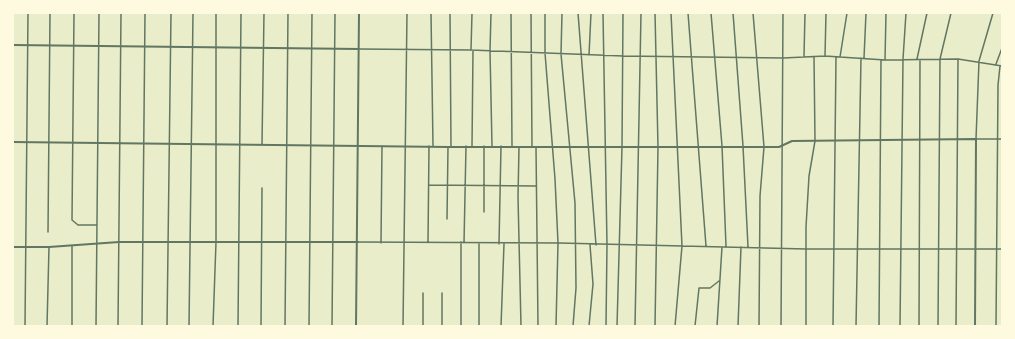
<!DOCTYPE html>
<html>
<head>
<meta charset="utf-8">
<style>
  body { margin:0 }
  #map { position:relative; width:1015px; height:339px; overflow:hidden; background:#e9edc9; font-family:"Fira Sans Condensed",sans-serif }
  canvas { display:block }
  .frame { position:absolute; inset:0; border:14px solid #fefae0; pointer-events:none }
</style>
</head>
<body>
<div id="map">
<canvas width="1015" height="339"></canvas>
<div class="frame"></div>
</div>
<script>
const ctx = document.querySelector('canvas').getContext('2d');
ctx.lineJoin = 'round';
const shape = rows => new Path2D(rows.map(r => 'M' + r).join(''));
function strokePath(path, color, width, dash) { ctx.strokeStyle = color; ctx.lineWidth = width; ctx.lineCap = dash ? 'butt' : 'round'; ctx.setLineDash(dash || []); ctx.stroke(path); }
const minor = shape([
  [74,13,72,220,78,225,97,225],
  [431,13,433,146],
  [450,13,451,147],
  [491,13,490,51,492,146],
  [511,13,512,146],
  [531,13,532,147],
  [545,13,545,53,555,179,558,243,556,326],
  [562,13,561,54,575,203,576,288,573,326],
  [578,13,596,245],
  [603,13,607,245,606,326],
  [655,13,658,147,655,326],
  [671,13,682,246,675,326],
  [688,13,706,246],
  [711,13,722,146,726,246],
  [733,13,743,146,748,247],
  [753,13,764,147,760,196,759,326],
  [993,13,979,61,976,139,1002,139],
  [359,49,471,50,623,56,783,58,825,56,885,60,958,59,1002,66],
  [471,50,472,13],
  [589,55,591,13],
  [804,56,805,13],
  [825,56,826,13],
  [840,57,847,13],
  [864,58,866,13],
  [917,59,927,13],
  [885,60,886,13],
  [996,64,1002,48],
  [262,144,264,13],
  [472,146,473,50],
  [484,146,484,212],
  [519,147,518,197,521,326],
  [536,147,538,326],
  [429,185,536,186],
  [447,219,448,147],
  [48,232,50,13],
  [358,242,559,243,806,249,1002,249],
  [428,242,429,146],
  [461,242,461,326],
  [381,243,382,146],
  [464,243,466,146],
  [479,244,479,326],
  [499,244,501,146],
  [423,293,423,326],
  [25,326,28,13],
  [47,326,49,247],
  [72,326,72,246],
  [96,326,99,13],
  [118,326,121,13],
  [142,326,145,13],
  [167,326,171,13],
  [189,326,193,13],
  [213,326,216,242,216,13],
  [238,326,241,13],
  [261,326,262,188],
  [285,326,288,13],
  [309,326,312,13],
  [332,326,335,13],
  [403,326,407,13],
  [442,326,442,293],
  [501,326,504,244],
  [589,326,593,284,590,245],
  [617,326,622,147,623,13],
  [635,326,641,13],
  [695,326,699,288,710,288,719,281],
  [717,326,722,247],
  [738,326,741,247],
  [781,326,783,13],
  [806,326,806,227,809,176,815,141,814,57],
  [833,326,836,57],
  [856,326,861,58],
  [879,326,881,60],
  [900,326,903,59,906,13],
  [919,326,920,60],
  [938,326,940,59,951,13],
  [956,326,958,59],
  [996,326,998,85,1000,66]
]);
const tertiary = shape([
  [13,45,359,49],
  [13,142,448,147,779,147,792,141,976,139,975,326],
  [13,247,49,247,119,242,358,242],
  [356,326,359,13]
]);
strokePath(minor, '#617663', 1.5);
strokePath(tertiary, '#617663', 2);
</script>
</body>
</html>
